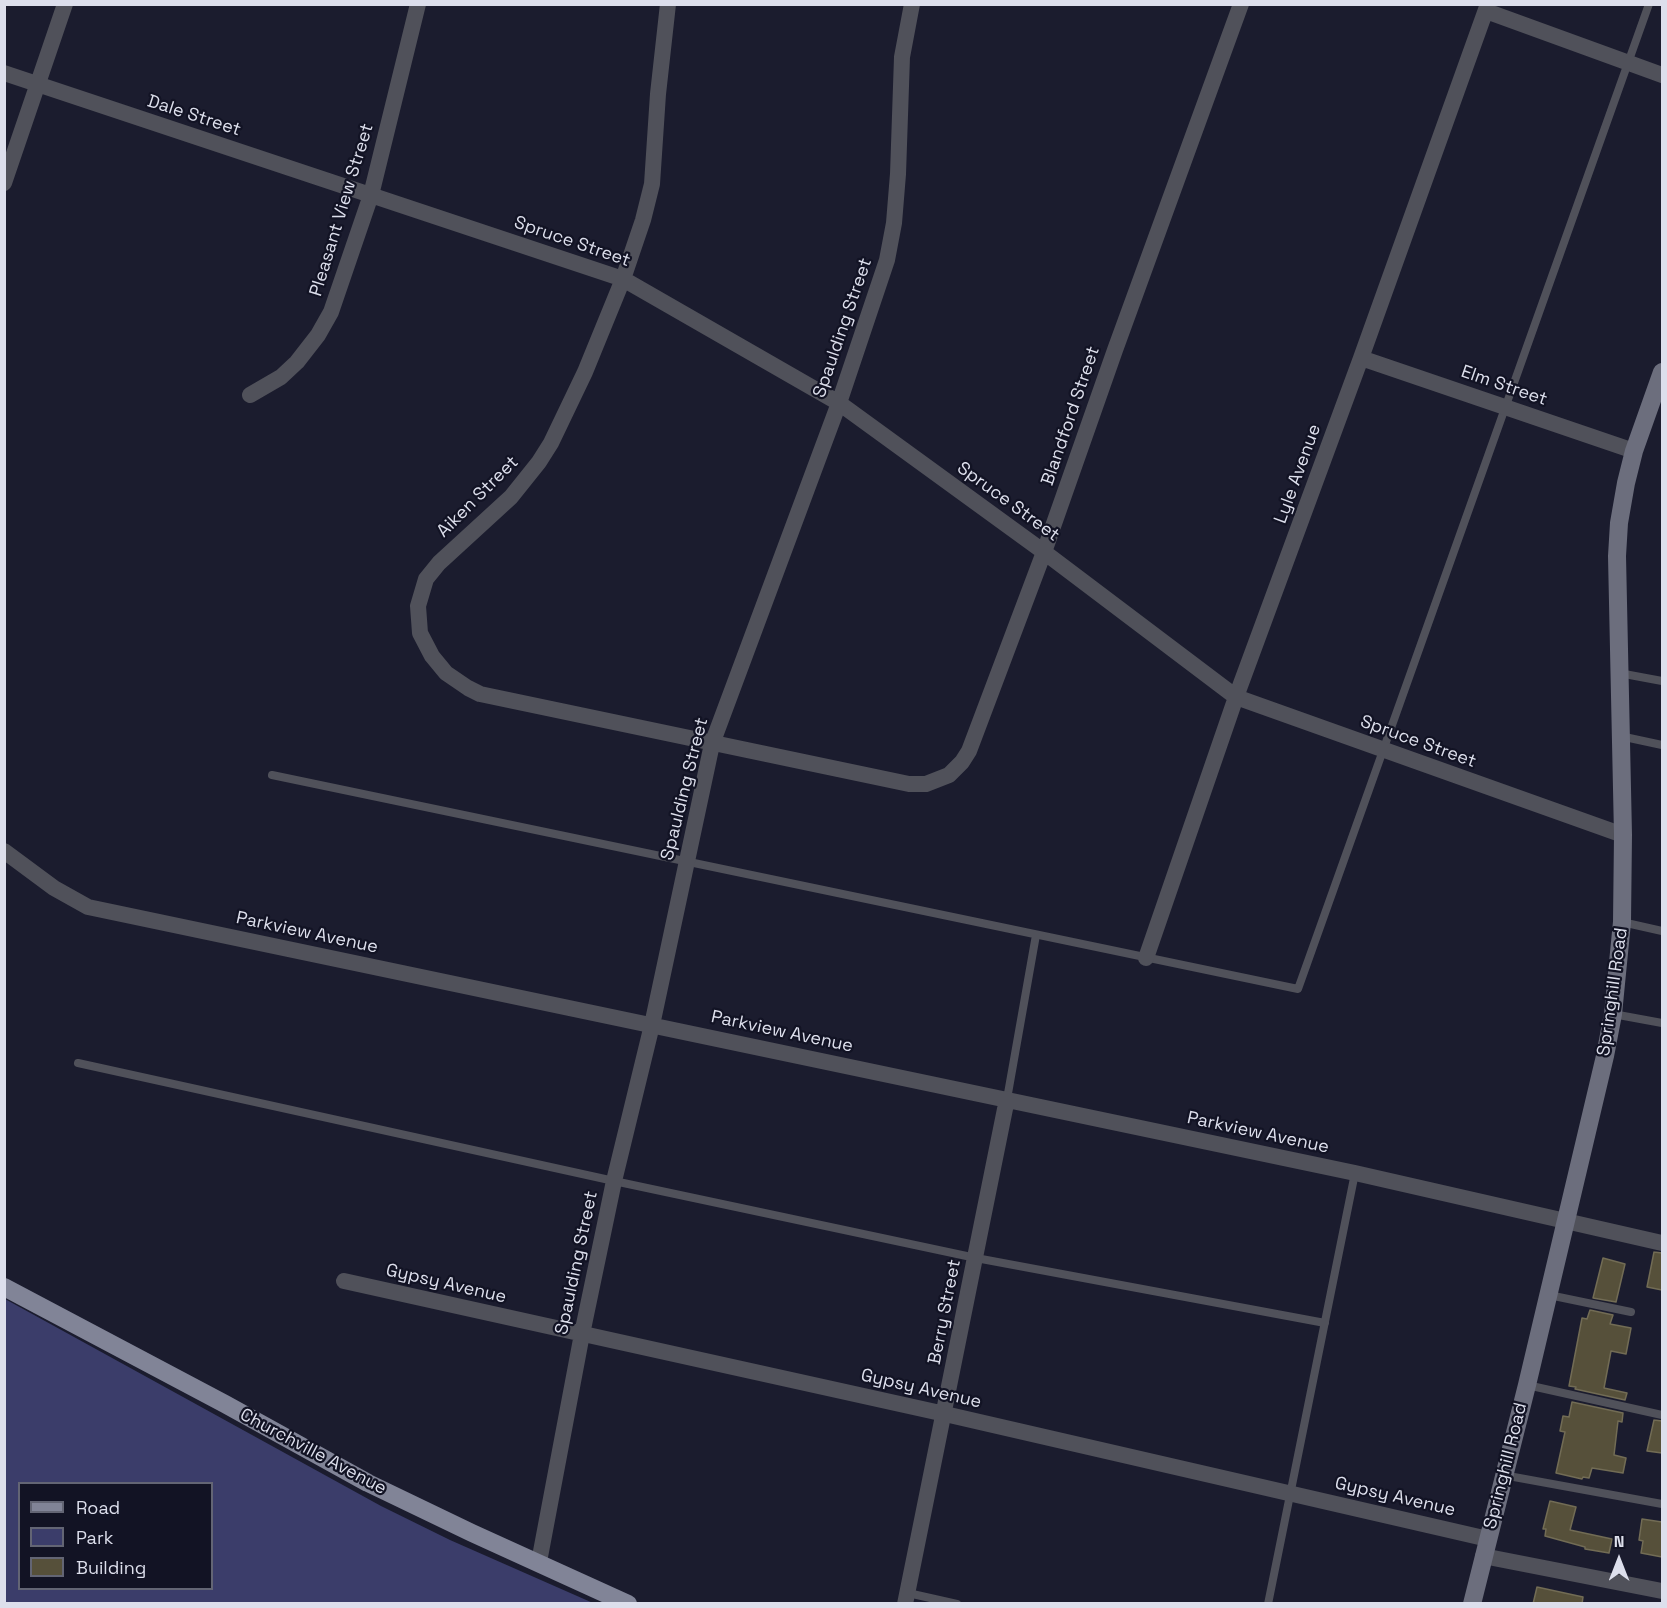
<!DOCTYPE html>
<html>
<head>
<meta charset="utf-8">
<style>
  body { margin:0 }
  #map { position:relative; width:1667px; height:1608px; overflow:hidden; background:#1b1c2e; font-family:"Space Grotesk",sans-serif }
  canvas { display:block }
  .frame { position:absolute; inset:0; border:6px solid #dddfec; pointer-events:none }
  .legend { position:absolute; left:18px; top:1482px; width:195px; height:108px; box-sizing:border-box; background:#121324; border:2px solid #636574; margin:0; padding:8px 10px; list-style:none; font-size:18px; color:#dddfec }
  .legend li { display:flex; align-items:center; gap:12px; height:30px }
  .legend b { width:30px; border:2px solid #636574 }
  .north { position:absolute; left:1589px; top:1530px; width:60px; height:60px; -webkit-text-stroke:4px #121324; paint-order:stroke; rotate:0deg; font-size:16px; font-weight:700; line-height:24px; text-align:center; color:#dddfec }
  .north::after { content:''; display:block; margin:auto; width:21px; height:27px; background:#dddfec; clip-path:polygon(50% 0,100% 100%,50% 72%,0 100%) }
</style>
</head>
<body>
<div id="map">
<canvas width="1667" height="1608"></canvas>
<div class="frame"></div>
<ul class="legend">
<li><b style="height:8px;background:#818497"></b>Road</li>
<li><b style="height:16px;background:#3b3d6a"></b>Park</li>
<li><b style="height:16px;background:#56503a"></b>Building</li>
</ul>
<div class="north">N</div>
</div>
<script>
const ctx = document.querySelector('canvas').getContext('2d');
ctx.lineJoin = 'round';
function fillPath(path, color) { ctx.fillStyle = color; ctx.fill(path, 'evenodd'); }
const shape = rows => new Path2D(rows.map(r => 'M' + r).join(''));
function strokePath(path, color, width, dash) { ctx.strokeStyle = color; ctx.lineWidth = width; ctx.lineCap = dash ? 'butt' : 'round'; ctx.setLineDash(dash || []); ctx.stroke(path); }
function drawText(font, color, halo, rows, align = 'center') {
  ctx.font = font + ' "Space Grotesk",sans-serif'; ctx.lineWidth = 4.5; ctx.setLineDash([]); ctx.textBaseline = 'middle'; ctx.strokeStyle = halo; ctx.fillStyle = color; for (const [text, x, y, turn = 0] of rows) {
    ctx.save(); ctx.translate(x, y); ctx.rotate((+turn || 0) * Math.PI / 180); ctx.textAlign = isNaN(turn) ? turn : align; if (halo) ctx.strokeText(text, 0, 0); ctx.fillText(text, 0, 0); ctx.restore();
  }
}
const green = shape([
  [5,1299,381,1506,450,1540,593,1603,5,1603],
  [20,1484,212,1484,212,1588,20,1588]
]);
const building = shape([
  [1654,1252,1662,1253,1662,1290,1647,1287,1654,1252],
  [1603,1258,1625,1264,1616,1302,1593,1298,1603,1258],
  [1590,1310,1613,1315,1610,1324,1631,1328,1626,1354,1611,1351,1604,1388,1627,1393,1625,1400,1575,1389,1576,1387,1569,1386,1582,1318,1587,1319,1590,1310],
  [1572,1402,1623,1413,1622,1422,1618,1421,1614,1455,1626,1458,1623,1473,1592,1468,1589,1478,1583,1477,1582,1479,1556,1473,1565,1432,1560,1431,1563,1416,1569,1417,1572,1402],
  [1654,1420,1662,1421,1662,1453,1647,1451,1654,1420],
  [1550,1501,1576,1507,1570,1530,1612,1539,1609,1553,1585,1549,1585,1547,1545,1536,1546,1529,1543,1529,1550,1501],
  [1642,1519,1662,1522,1662,1557,1641,1553,1643,1541,1639,1540,1642,1519],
  [1537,1587,1583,1597,1582,1604,1533,1604,1537,1587]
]);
const lane = shape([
  [1619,673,1662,681],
  [1620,736,1662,745],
  [272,775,1298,989,1649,4],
  [1622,922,1662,931],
  [1613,1014,1662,1023],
  [78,1063,614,1181,976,1258,1325,1323],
  [1007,1099,1036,935],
  [1549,1295,1631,1312],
  [1527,1385,1662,1415],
  [1503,1475,1662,1504],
  [908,1593,957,1604],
  [1268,1604,1355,1173]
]);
const street = shape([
  [668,4,658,94,652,184,643,220,623,279,585,372,551,443,539,462,511,497,439,563,426,579,418,606,420,633,432,656,446,673,468,688,480,694,909,784,926,784,949,775,962,762,969,751,1044,552,1115,350,1241,4],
  [1486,11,1662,75],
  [4,73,623,279,839,403,1044,552,1236,697,1623,835],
  [4,183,65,4],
  [1361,358,1634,451],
  [250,395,281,377,297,362,318,335,331,312,371,195,418,4],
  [4,851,54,888,88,907,1355,1173,1662,1243],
  [1146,958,1236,697,1361,358,1488,4],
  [344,1281,945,1414,1488,1539],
  [1483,1556,1662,1591],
  [539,1562,582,1334,614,1181,652,1025,712,744,839,403,887,260,894,223,898,174,902,57,912,4],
  [905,1604,1007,1099]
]);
const secondary = shape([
  [1472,1604,1527,1385,1605,1056,1613,1014,1622,922,1623,835,1617,556,1619,523,1626,483,1634,451,1662,372]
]);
const primary = shape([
  [4,1287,225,1404,368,1483,472,1533,628,1604]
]);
const streetNames = [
  ["Dale Street",194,116,18],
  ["Pleasant View Street",342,210,-73],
  ["Spruce Street",572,242,19],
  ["Spaulding Street",843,328,-71],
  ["Elm Street",1504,386,19],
  ["Blandford Street",1071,416,-71],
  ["Lyle Avenue",1298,474,-70],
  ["Aiken Street",478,497,-45],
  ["Spruce Street",1008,502,36],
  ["Spruce Street",1418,742,20],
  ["Spaulding Street",685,789,-76],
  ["Parkview Avenue",307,933,12],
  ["Springhill Road",1613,992,-82],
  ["Parkview Avenue",782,1032,12],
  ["Parkview Avenue",1258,1133,12],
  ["Spaulding Street",577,1263,-78],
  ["Gypsy Avenue",446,1284,13],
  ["Berry Street",945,1312,-79],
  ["Gypsy Avenue",921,1389,13],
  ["Churchville Avenue",313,1452,28],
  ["Springhill Road",1506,1466,-76],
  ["Gypsy Avenue",1395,1497,13]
];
fillPath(green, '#3b3d6a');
fillPath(building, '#56503a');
strokePath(building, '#726c55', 1.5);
strokePath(lane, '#50515a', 8);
strokePath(street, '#50515a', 16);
strokePath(secondary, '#6c6e7d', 18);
strokePath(primary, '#818497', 18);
drawText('18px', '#dddfec', '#121324', streetNames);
</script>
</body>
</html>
